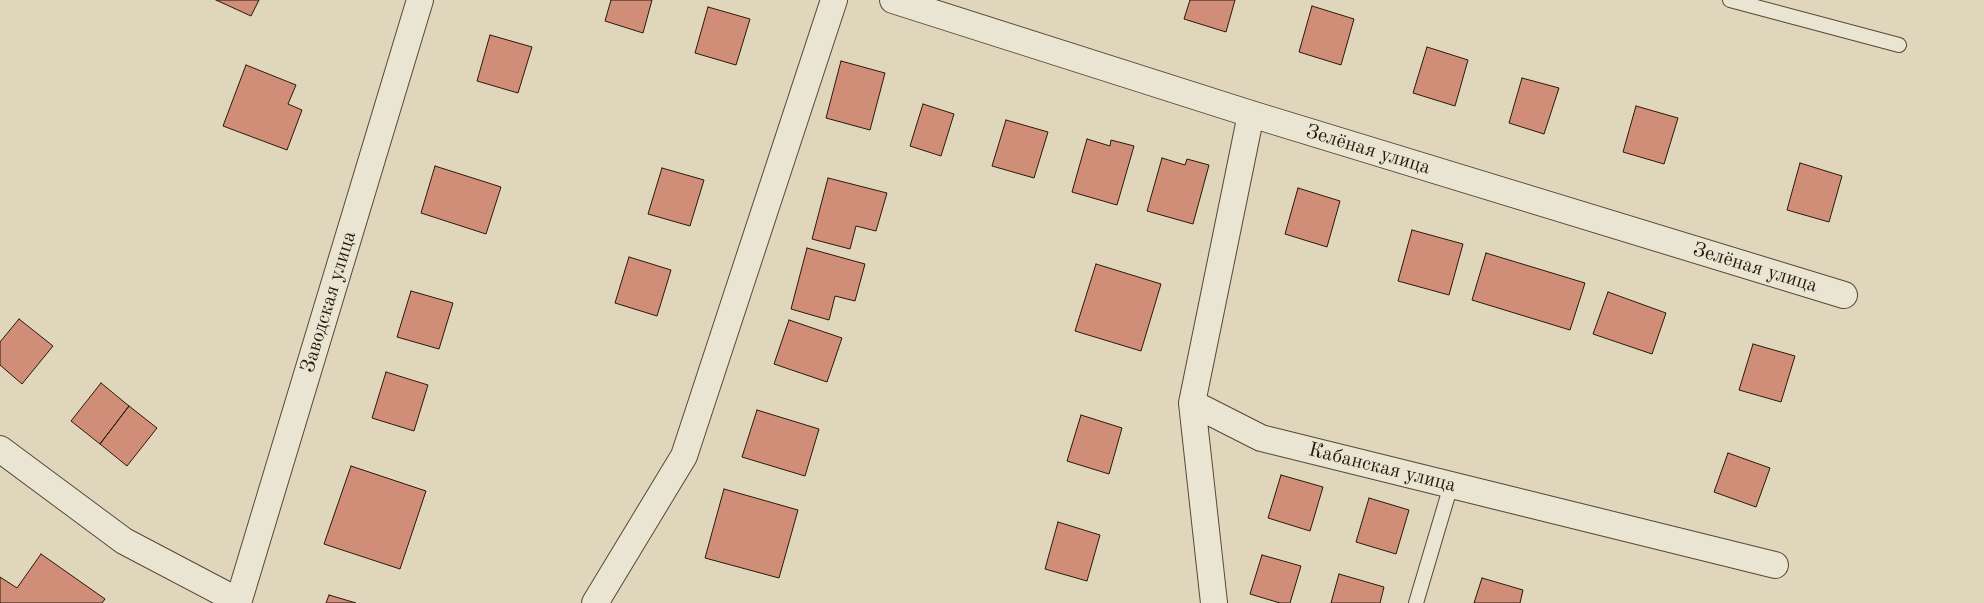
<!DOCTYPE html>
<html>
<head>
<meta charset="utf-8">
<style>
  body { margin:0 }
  canvas { display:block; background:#dfd6bb }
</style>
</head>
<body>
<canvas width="1984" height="603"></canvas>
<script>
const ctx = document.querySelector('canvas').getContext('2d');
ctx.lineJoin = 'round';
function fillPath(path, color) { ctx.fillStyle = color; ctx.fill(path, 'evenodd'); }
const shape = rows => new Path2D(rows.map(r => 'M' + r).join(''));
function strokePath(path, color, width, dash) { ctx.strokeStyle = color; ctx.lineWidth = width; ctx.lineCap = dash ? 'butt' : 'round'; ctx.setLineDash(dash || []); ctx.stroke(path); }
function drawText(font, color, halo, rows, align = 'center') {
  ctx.font = font + ' "Old Standard TT",serif'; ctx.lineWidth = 5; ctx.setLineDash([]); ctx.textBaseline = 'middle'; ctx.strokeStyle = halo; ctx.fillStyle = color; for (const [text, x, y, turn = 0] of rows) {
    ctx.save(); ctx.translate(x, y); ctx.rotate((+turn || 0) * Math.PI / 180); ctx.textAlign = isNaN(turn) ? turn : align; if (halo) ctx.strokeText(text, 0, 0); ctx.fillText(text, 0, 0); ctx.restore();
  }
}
const building = shape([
  [216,0,259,0,251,16,216,0],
  [611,0,652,0,643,33,605,21,611,0],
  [1190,0,1235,0,1226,32,1184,19,1190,0],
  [1312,6,1354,19,1341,65,1299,52,1312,6],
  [708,7,750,19,736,65,695,53,708,7],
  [490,35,532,47,518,93,477,81,490,35],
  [1427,47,1468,60,1455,106,1413,93,1427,47],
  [841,61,885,73,870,130,826,118,841,61],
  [246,65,296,85,288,104,302,110,287,150,223,126,246,65],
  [1522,78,1559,88,1544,134,1509,123,1522,78],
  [923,104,954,114,941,156,910,146,923,104],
  [1636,106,1678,118,1664,164,1623,152,1636,106],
  [1006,120,1048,132,1034,178,992,166,1006,120],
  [1087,139,1110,146,1111,140,1134,146,1117,205,1072,192,1087,139],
  [1162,158,1185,165,1187,159,1209,165,1193,224,1147,211,1162,158],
  [1800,163,1842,176,1829,222,1787,210,1800,163],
  [435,166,501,187,486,234,421,213,435,166],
  [662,168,704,180,690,226,648,214,662,168],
  [828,178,887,193,876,231,856,226,850,249,812,239,828,178],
  [1298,188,1340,201,1327,247,1285,234,1298,188],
  [1412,230,1463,244,1449,295,1398,281,1412,230],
  [807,248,865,264,855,301,835,296,829,320,791,309,807,248],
  [1486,253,1585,283,1570,330,1472,300,1486,253],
  [629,257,671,270,657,316,615,303,629,257],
  [1096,264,1161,284,1141,351,1075,331,1096,264],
  [411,291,453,303,439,349,397,337,411,291],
  [1608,292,1666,313,1652,354,1593,334,1608,292],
  [19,319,53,346,22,384,0,365,0,342,19,319],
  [789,320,842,338,827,382,774,364,789,320],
  [1753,344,1795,356,1781,402,1739,390,1753,344],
  [386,372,428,385,414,431,372,418,386,372],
  [101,383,129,406,100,444,71,421,101,383],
  [129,406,157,428,127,466,100,444,129,406],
  [757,410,819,429,805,476,742,457,757,410],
  [1081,415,1122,428,1109,474,1067,461,1081,415],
  [1728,453,1770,468,1756,507,1714,492,1728,453],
  [351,466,426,491,400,569,324,544,351,466],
  [1281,475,1323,487,1310,531,1268,518,1281,475],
  [724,489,798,510,779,578,705,558,724,489],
  [1369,498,1409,510,1396,554,1356,542,1369,498],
  [1058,522,1100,535,1087,581,1045,569,1058,522],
  [41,554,105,599,102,603,0,603,0,577,17,588,41,554],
  [1262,555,1301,566,1290,603,1280,603,1250,594,1262,555],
  [1339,574,1384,587,1380,603,1331,603,1339,574],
  [1482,578,1523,590,1520,603,1474,603,1482,578],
  [329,595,356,603,326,603,329,595]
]);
const lane = shape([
  [1730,0,1899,45],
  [1416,603,1451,485]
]);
const street = shape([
  [893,0,1251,114,1844,295],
  [1192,403,1251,114],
  [0,449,124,541,238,601],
  [238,603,420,0],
  [595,603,684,456,834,0],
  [1214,603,1192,403,1261,438,1775,565]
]);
const streetNames = [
  ["Зелёная улица",1368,150,17],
  ["Зелёная улица",1755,268,17],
  ["Заводская улица",329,302,-73],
  ["Кабанская улица",1382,468,14]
];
fillPath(building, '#d08e79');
strokePath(building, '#2a1908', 1);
strokePath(lane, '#574835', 16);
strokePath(street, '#574835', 28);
strokePath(lane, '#eae4d3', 14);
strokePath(street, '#eae4d3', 26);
drawText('20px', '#2a1908', '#eae4d3', streetNames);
</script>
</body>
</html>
